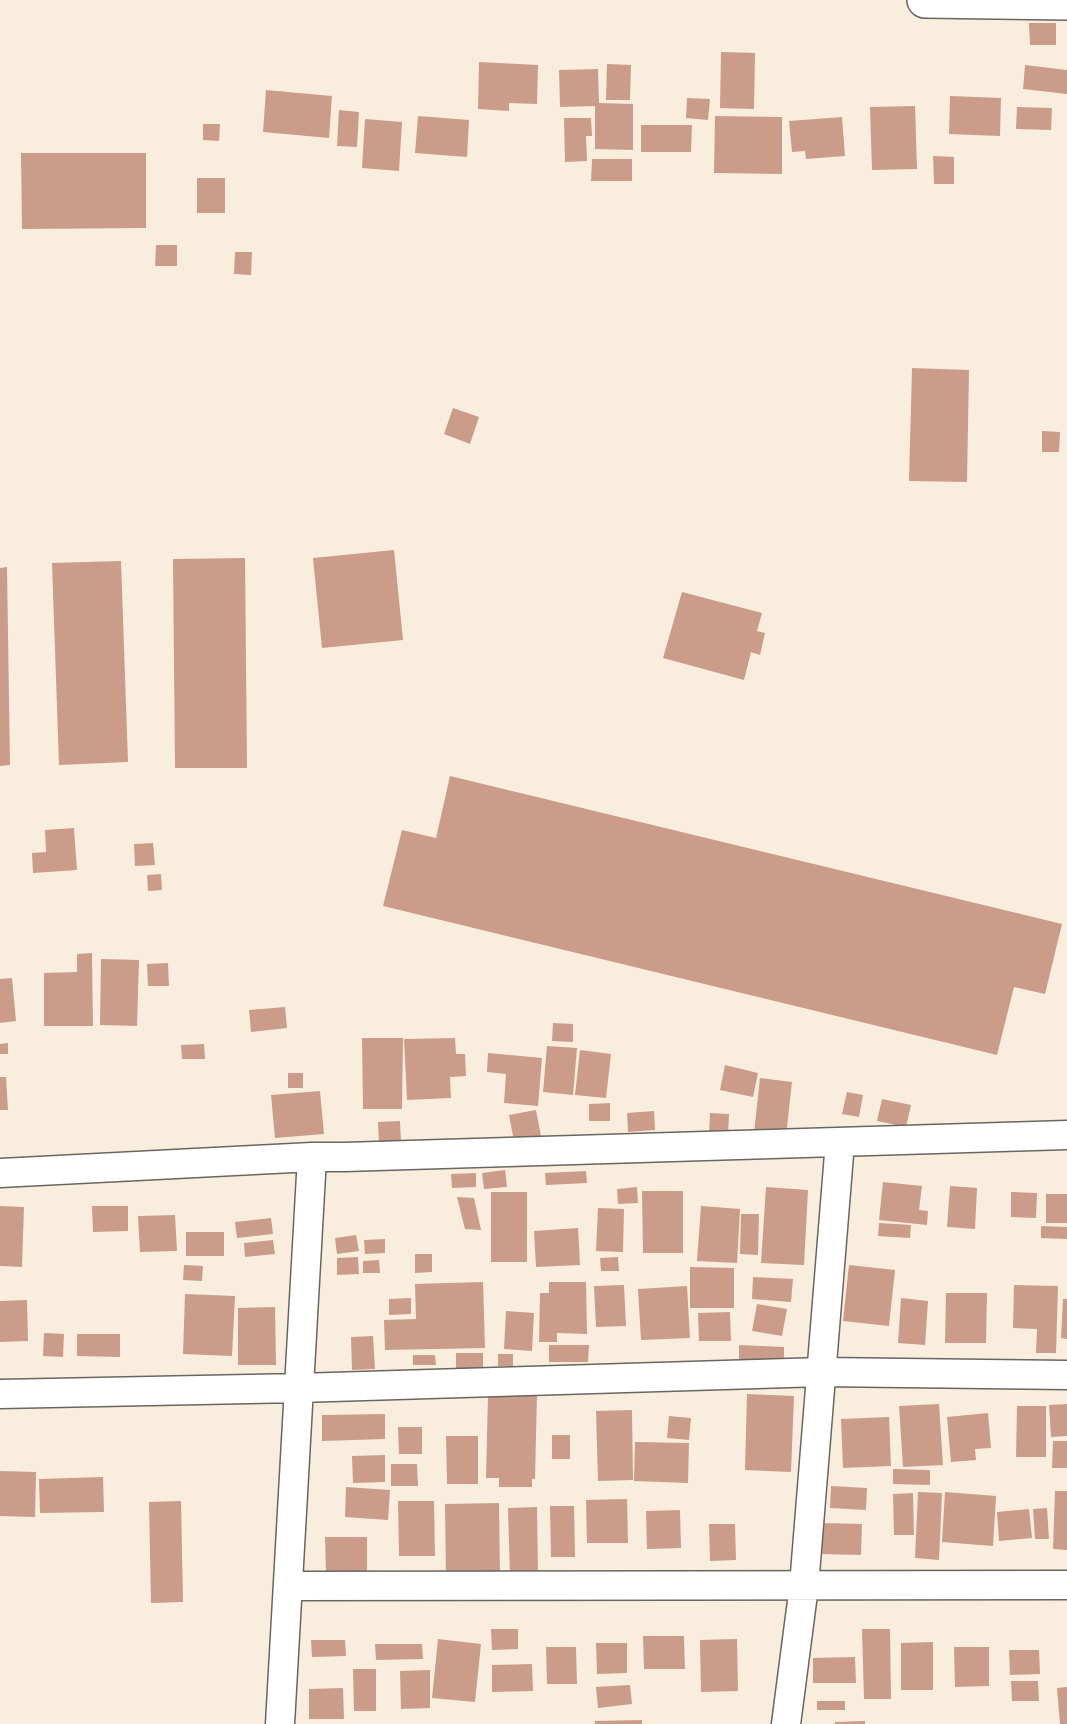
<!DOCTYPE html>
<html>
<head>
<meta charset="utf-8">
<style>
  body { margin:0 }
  canvas { display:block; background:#f9eede }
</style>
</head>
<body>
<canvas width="1067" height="1724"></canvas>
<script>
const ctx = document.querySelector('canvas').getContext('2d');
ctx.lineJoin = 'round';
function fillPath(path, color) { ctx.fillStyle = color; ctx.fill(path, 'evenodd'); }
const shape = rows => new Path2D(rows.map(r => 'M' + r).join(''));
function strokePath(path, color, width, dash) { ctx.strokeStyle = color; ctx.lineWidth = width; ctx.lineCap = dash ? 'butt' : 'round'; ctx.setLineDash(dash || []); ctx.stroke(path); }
const building = shape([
  [1029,23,1056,23,1056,45,1030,45],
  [721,52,755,53,754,109,720,108],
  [479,62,538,65,537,104,509,103,509,111,478,109],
  [607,64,631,65,630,100,606,100],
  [1025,65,1067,70,1067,94,1023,89],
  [598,69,599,103,633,104,633,150,595,149,595,106,560,107,559,70],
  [266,90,332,96,329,138,263,132],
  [950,96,1001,98,1000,136,949,134],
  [687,98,710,99,708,120,686,118],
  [915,106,917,169,872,170,870,107],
  [1017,107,1052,108,1051,130,1016,129],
  [339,110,359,112,357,147,337,146],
  [418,116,469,120,467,157,415,153],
  [715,116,782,117,782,174,714,173],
  [842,117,845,156,806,159,805,151,792,152,789,121],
  [564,118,591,118,592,136,586,136,587,161,565,162],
  [365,119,402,122,399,171,362,168],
  [203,124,220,124,219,141,203,140],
  [641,125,692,125,691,152,641,152],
  [21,153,146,153,146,228,22,229],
  [933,156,954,157,954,184,934,184],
  [592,159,632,159,632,181,591,181],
  [197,178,225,178,225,213,197,213],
  [156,245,177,245,177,266,155,266],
  [235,252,252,252,251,275,234,274],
  [912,368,969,370,967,482,909,481],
  [453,408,479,417,470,444,444,434],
  [1042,431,1060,432,1059,452,1042,452],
  [394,550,403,640,322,648,313,558],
  [245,558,247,768,175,768,173,559],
  [121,561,128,762,59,765,52,563],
  [7,567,10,765,0,766,0,568],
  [682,592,762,613,757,631,765,633,760,655,751,652,744,680,663,658],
  [450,776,1062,924,1045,994,1014,987,997,1055,383,906,402,830,436,838],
  [74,828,77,870,33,873,32,853,46,852,45,830],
  [153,843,155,865,135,866,134,844],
  [161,874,162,890,148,891,147,875],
  [92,953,93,1026,44,1026,44,973,77,972,77,954],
  [101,959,139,960,137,1026,100,1025],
  [168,963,169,986,148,986,147,964],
  [12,978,16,1021,0,1023,0,979],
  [285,1007,287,1028,251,1032,249,1010],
  [553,1023,573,1024,573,1042,552,1041],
  [362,1038,403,1038,402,1109,363,1109],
  [455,1038,456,1054,465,1054,466,1076,450,1077,451,1098,407,1100,404,1039],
  [8,1043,8,1054,0,1054,0,1044],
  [204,1044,205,1059,182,1059,181,1045],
  [547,1046,577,1048,573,1095,543,1092],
  [580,1050,611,1054,606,1098,575,1095],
  [488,1053,542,1058,538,1106,504,1103,506,1074,487,1072],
  [725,1065,758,1073,753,1097,720,1090],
  [288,1073,303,1073,303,1088,288,1088],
  [0,1077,6,1077,8,1110,0,1110],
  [760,1078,792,1082,786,1136,754,1133],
  [320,1091,324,1134,275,1138,271,1095],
  [847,1092,863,1095,859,1117,842,1114],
  [882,1099,911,1105,906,1127,877,1121],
  [610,1103,610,1121,589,1121,589,1104],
  [536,1110,541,1136,514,1141,509,1115],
  [654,1111,655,1130,628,1132,627,1113],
  [710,1113,729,1114,728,1136,709,1135],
  [400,1121,401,1142,379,1143,378,1122],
  [505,1170,507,1187,484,1189,482,1173],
  [586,1171,587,1183,546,1185,545,1173],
  [476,1173,476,1187,452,1188,451,1174],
  [883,1182,922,1186,919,1210,928,1211,927,1225,879,1220],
  [950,1186,977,1188,975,1229,947,1227],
  [637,1187,638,1203,618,1204,617,1189],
  [766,1187,808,1190,804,1265,761,1263],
  [642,1191,683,1191,683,1253,643,1253],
  [491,1192,527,1192,527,1262,491,1262],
  [1011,1192,1037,1193,1036,1218,1011,1217],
  [1046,1194,1067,1194,1067,1223,1046,1223],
  [457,1197,474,1198,481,1230,465,1229],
  [0,1206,24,1207,22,1267,0,1266],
  [92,1206,128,1206,128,1231,93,1232],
  [701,1206,740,1209,737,1263,697,1261],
  [598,1208,624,1209,623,1252,596,1251],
  [741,1214,759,1214,758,1255,740,1254],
  [175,1215,177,1251,140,1252,138,1216],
  [271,1218,273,1234,237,1238,235,1222],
  [879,1223,911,1225,910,1238,878,1236],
  [1041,1226,1067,1227,1067,1239,1041,1238],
  [578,1228,580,1265,536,1267,534,1231],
  [186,1232,224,1232,224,1256,186,1256],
  [356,1235,359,1251,337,1254,335,1238],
  [385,1239,385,1253,365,1254,364,1240],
  [273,1240,275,1254,245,1257,244,1243],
  [415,1254,432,1254,432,1272,415,1273],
  [358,1257,359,1274,337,1275,337,1258],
  [618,1257,619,1271,601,1271,600,1258],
  [379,1260,380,1273,363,1273,363,1261],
  [184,1265,203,1266,202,1281,183,1280],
  [849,1265,895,1270,889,1326,843,1321],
  [690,1267,734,1268,734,1308,690,1308],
  [753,1277,793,1279,791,1302,752,1299],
  [483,1282,485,1348,385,1350,384,1320,416,1319,415,1284],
  [549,1282,586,1282,587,1334,557,1333,557,1342,539,1342,540,1293,549,1293],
  [624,1285,626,1326,596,1327,594,1286],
  [1014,1285,1058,1286,1056,1353,1036,1353,1037,1329,1013,1328],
  [687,1286,690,1338,641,1340,638,1289],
  [946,1293,987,1293,986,1343,945,1343],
  [185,1294,235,1296,232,1356,183,1354],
  [411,1298,411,1314,389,1315,389,1299],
  [901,1298,928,1301,925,1345,898,1343],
  [1063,1299,1067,1299,1067,1339,1061,1338],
  [27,1300,28,1341,0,1342,0,1301],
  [757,1304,787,1309,782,1336,752,1331],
  [275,1307,276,1365,238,1365,238,1308],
  [506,1311,534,1313,532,1351,504,1349],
  [730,1312,731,1341,699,1341,698,1313],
  [44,1333,64,1334,63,1357,43,1356],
  [77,1334,120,1334,120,1357,77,1356],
  [373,1336,375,1369,352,1370,351,1337],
  [549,1345,589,1345,588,1362,549,1362],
  [739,1345,784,1347,784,1361,739,1360],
  [456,1353,483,1353,483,1371,456,1371],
  [498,1354,513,1354,513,1366,498,1366],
  [413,1355,435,1355,436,1365,413,1365],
  [488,1394,537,1395,535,1479,532,1479,532,1487,499,1487,499,1478,486,1478],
  [747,1394,794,1396,791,1472,745,1470],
  [939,1404,943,1465,903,1467,899,1406],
  [1067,1404,1067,1436,1051,1437,1049,1405],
  [1017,1406,1046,1406,1046,1457,1016,1457],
  [632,1410,633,1480,598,1481,596,1411],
  [988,1413,991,1448,975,1449,976,1460,951,1462,947,1417],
  [385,1414,385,1439,322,1441,322,1415],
  [669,1416,691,1418,689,1440,667,1438],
  [889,1417,891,1466,843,1468,841,1419],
  [398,1427,422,1427,422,1454,399,1454],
  [552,1435,570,1435,570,1459,552,1459],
  [446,1436,478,1436,478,1484,447,1484],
  [1053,1441,1067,1441,1067,1468,1052,1468],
  [635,1442,689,1443,688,1483,634,1481],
  [385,1455,385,1482,353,1483,352,1456],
  [391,1464,417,1464,418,1486,391,1486],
  [893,1469,930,1470,930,1485,893,1484],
  [0,1471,36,1472,35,1517,0,1516],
  [103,1477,104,1512,40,1513,39,1479],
  [831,1486,867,1488,866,1510,830,1508],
  [346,1487,390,1490,388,1520,345,1517],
  [1055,1491,1067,1491,1067,1550,1053,1549],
  [918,1492,942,1493,939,1560,915,1558],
  [945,1492,996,1496,993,1546,942,1542],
  [913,1493,914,1535,894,1535,893,1494],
  [627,1499,628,1543,587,1543,586,1500],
  [181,1501,183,1602,151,1603,149,1502],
  [398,1501,434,1501,435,1556,399,1556],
  [499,1503,500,1577,446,1578,445,1504],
  [550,1506,574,1506,575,1557,551,1557],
  [537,1507,538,1575,510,1576,508,1508],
  [1047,1508,1049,1539,1035,1539,1033,1509],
  [1029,1509,1032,1538,999,1541,997,1512],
  [680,1510,681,1548,647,1549,646,1511],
  [821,1523,862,1524,861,1555,820,1554],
  [709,1524,735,1524,736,1560,710,1561],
  [325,1537,367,1537,367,1573,326,1573],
  [491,1629,518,1629,518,1649,492,1650],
  [862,1629,890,1629,891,1699,864,1699],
  [643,1636,684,1636,685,1669,644,1669],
  [438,1639,481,1644,475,1702,432,1698],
  [737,1639,738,1691,701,1692,700,1640],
  [311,1640,345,1640,346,1656,312,1657],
  [933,1642,933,1690,901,1690,901,1643],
  [596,1643,627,1643,627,1673,597,1674],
  [375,1644,422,1644,423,1659,376,1660],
  [546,1647,576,1647,577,1684,547,1684],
  [954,1647,989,1647,989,1686,955,1687],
  [1009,1650,1039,1650,1040,1674,1010,1675],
  [855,1657,856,1683,813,1683,813,1658],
  [532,1664,533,1691,492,1692,492,1665],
  [353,1669,376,1669,376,1711,354,1711],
  [430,1670,430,1708,401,1709,400,1671],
  [1011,1681,1038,1681,1039,1701,1012,1701],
  [630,1685,632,1704,598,1708,596,1687],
  [1067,1687,1067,1724,1060,1724,1057,1688],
  [343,1688,344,1719,309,1719,309,1689],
  [817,1701,845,1701,845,1710,817,1710],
  [642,1720,642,1724,595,1724,595,1721],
  [865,1721,865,1724,835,1724,835,1722]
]);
const minor = shape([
  [0,1173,312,1157,344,1157,1067,1135],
  [0,1394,299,1388,822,1372,1067,1375],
  [288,1586,1067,1585],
  [280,1724,312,1157],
  [786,1724,804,1586,840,1142]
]);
const tertiary = shape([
  [925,0,1067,2]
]);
fillPath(building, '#cb9c8a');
strokePath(minor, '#696660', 31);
strokePath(tertiary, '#696660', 38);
strokePath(minor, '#fff', 28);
strokePath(tertiary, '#fff', 35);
</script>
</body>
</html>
